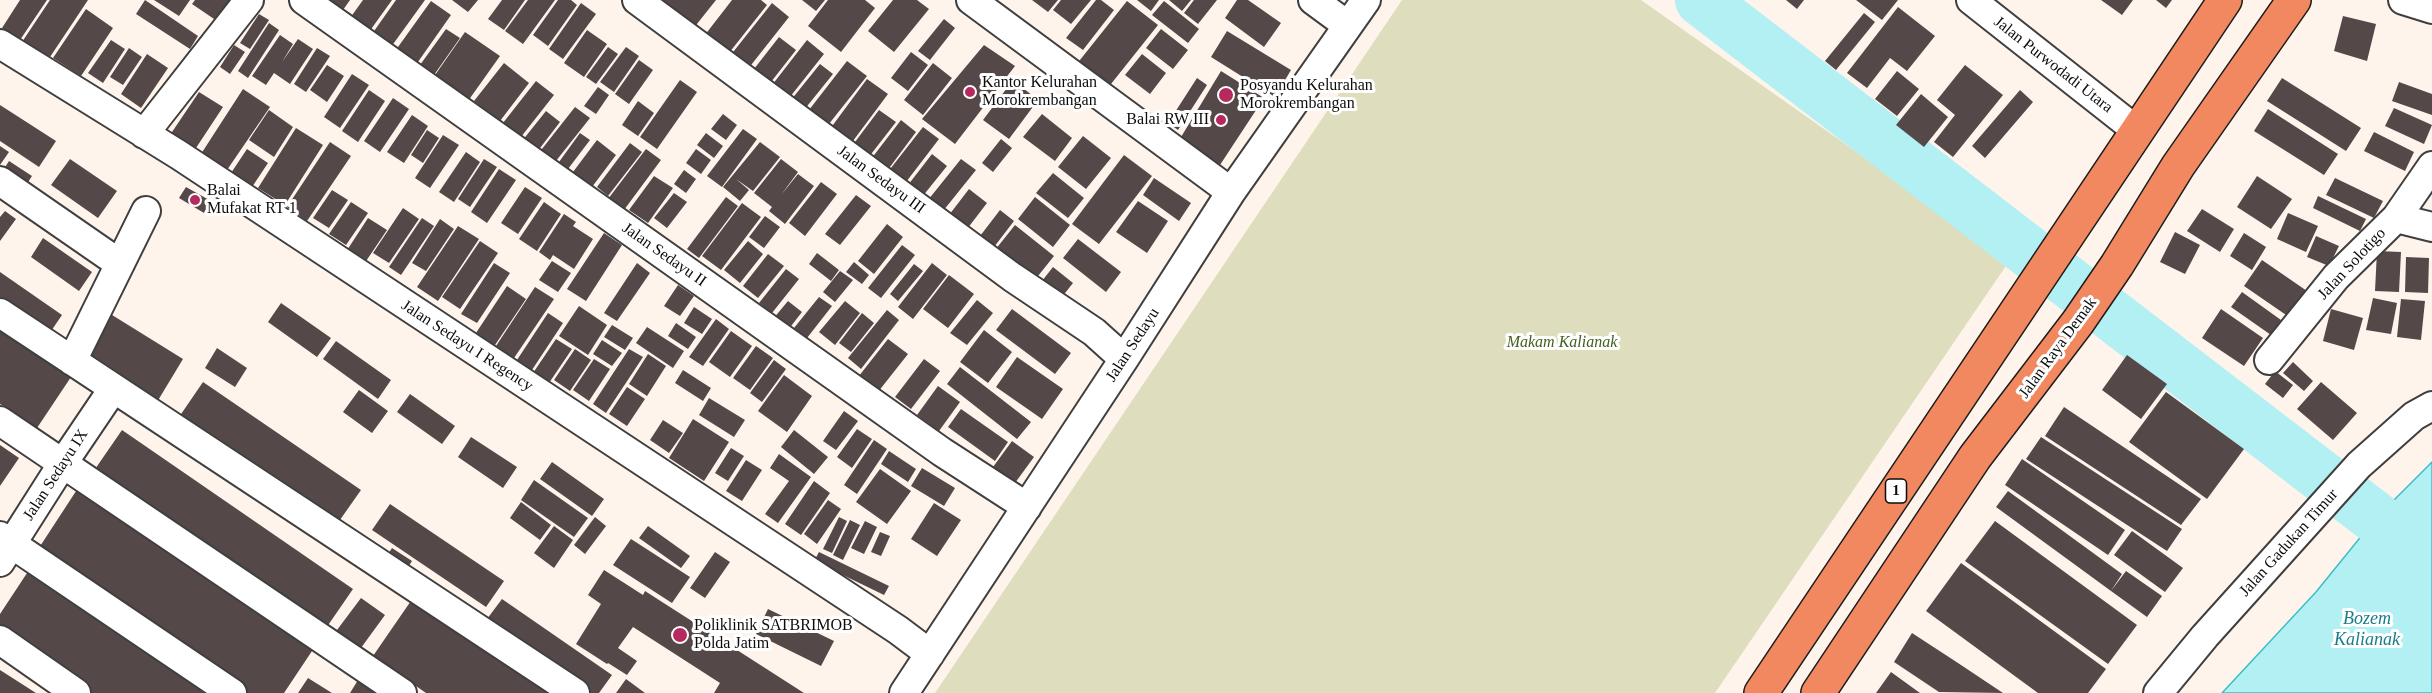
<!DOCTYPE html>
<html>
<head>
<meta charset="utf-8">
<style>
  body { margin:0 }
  canvas { display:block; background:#fef4eb }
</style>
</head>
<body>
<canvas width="2432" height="693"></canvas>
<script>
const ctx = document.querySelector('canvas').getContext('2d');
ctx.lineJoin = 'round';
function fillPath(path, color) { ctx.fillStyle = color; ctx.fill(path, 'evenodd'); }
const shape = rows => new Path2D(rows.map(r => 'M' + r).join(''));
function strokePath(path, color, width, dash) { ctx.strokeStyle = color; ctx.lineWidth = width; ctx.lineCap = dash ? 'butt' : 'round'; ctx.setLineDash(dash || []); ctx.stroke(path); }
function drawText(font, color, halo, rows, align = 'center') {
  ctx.font = font + ' Georgia,serif'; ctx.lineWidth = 6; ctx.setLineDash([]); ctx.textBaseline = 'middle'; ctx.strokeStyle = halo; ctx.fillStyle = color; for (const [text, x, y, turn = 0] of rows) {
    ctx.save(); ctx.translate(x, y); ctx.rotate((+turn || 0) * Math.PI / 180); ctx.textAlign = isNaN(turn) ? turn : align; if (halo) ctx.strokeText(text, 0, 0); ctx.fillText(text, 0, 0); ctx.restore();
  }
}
const cemetery = shape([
  [1402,0,1641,0,2010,260,1715,693,935,693]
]);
const water = shape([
  [2432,462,2432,693,2222,693,2316,592,2376,518,2432,462]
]);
const river = shape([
  [1701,0,2376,518]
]);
const building = shape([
  [20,0,47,0,20,40,2,28],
  [50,0,88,0,48,60,22,42],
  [145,0,198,36,190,49,136,14],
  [154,0,190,0,179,16],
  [195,0,231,0,217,21,192,4],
  [332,0,350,0,336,20,324,11],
  [363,0,392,0,364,39,345,25],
  [396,0,425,0,391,47,372,34],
  [452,0,478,0,468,12],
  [502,0,525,0,504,30,488,19],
  [528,0,555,0,523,44,505,31],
  [558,0,571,0,577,5,548,46,533,35],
  [655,0,716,0,689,34],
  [732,0,761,0,767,5,725,58,701,40],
  [802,0,825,0,816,11],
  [828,0,865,0,875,8,841,52,808,26],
  [893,0,917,0,929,9,894,52,868,31],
  [1032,0,1058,0,1048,12],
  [1061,0,1091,0,1071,24,1053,10],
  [1096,0,1101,0,1114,10,1083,50,1066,38],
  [1137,0,1159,0,1151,11],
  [1169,0,1191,0,1182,11],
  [1194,0,1217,0,1198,24,1184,13],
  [1237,0,1248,0,1281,23,1264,47,1225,18],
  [1786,0,1804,0,1797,9],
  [1856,0,1898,0,1882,20],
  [2101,0,2133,0,2122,15],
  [2156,0,2172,0,2166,8],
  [431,1,451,15,413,69,393,54],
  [1127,1,1158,25,1107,89,1076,65],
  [1164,1,1199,29,1188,43,1152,15],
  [581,3,596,14,563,59,549,49],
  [772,3,789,17,744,74,726,61],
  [1898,7,1935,36,1907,71,1890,58,1867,88,1847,73],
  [86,9,113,28,81,76,53,58],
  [1864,13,1875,22,1836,70,1825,61],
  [259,14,269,20,250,49,240,43],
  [2343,16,2376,24,2367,61,2334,51],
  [944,19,955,28,930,60,918,51],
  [269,23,279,30,248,78,238,71],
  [446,29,460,38,434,75,420,65],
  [1161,29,1188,50,1173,69,1146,48],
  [587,30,607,44,584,77,564,63],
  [1227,31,1291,70,1275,97,1211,57],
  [465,32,500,56,468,101,433,78],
  [280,35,293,44,282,62,298,39,313,49,290,84,274,73,266,85,252,76],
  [779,37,796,50,764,91,747,78],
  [111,40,125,49,103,83,88,73],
  [807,40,824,54,786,102,769,89],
  [234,45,245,52,230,74,220,67],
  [984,45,1015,66,955,144,922,119],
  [608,47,618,54,596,84,586,77],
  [626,47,639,56,614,92,600,82],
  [129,48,142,57,123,85,110,77],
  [317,48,330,56,306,92,294,84],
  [911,52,928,65,908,91,891,78],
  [147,54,168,68,141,108,121,94],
  [1142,54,1166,73,1150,94,1125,75],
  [639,60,653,70,629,104,615,94],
  [847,61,867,76,821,134,802,119],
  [504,63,529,83,500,121,474,101],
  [933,63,952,78,923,115,904,100],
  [820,64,833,74,804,110,791,100],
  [327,65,344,76,327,102,310,90],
  [1965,65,2003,95,1953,157,1934,142,1955,115,1937,100],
  [1221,71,1264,98,1218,168,1178,142],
  [1897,71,1919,89,1897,116,1875,99],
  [352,74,369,85,340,128,324,117],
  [1197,78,1207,85,1178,130,1168,123],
  [2282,78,2361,128,2346,151,2267,101],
  [867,79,888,94,847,149,827,133],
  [680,80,697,92,657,149,640,137],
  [1013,80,1038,100,1009,139,983,120],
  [536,81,554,95,517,142,499,128],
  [2399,82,2432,94,2432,115,2392,101],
  [598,87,609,95,596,114,584,106],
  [243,89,270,107,227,170,201,154],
  [369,90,385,101,358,142,342,131],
  [2020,90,2033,102,1985,158,1972,146],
  [199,92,223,107,194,151,170,135],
  [1921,94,1948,117,1924,147,1896,125],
  [393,98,409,109,380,152,364,141],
  [638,101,654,113,638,136,622,125],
  [0,105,56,141,39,167,0,141],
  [575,107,590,118,552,166,538,154],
  [2394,108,2432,125,2424,144,2385,126],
  [2268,109,2338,154,2324,175,2254,131],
  [269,110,293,127,274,157,249,140],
  [879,110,896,122,865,162,849,150],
  [546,111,560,122,537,152,522,141],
  [723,114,737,125,726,140,711,129],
  [1042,114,1072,138,1055,161,1023,137],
  [412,115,428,126,404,163,387,152],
  [901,120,916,132,884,175,868,163],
  [923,127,939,139,903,186,887,173],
  [296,128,323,145,285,205,258,188],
  [743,129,757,139,722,187,707,176],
  [427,130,439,138,423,163,411,155],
  [2374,132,2414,152,2405,171,2364,151],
  [580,133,590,140,568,169,559,162],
  [706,133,723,146,714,158,697,145],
  [443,135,459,145,430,188,415,178],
  [1083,136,1111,158,1086,189,1058,167],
  [1001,139,1012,148,993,172,982,163],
  [597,140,616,155,589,191,570,176],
  [330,142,351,156,307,221,287,207],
  [760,142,780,157,753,191,736,179,749,190,740,201,723,187],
  [630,143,642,152,608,196,597,187],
  [0,146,9,152,0,165],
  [247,149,268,163,252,187,231,173],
  [646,149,661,160,624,210,608,199],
  [696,149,711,160,701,174,686,163],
  [466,152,480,162,454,202,439,192],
  [932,154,947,166,922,197,908,185],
  [1124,155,1152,176,1099,244,1072,224],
  [70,159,117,191,98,218,51,185],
  [484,159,497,167,470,207,458,199],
  [781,159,798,172,781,195,798,174,814,186,785,224,769,211,772,207,754,193],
  [961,159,976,170,939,216,924,205],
  [9,161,32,176,21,193,0,175],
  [499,169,516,180,487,223,471,212],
  [684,170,696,179,686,193,674,184],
  [1053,173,1084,198,1068,218,1036,193],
  [654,176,673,188,648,223,629,210],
  [2257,176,2292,199,2271,229,2237,207],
  [1154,178,1191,203,1179,221,1143,195],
  [2335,178,2383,201,2374,218,2326,195],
  [821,182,837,194,805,236,789,223],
  [186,187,211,201,204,213,179,198],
  [525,187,542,198,518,234,501,223],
  [969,189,987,203,964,233,946,219],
  [332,190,348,200,329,228,313,218],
  [674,193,687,202,667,228,654,218],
  [856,195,871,206,840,245,825,234],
  [2318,196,2366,219,2360,231,2313,208],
  [726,197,738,206,699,258,687,249],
  [1035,197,1070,225,1053,247,1018,219],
  [1138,201,1168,221,1147,253,1116,232],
  [351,202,368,213,346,245,329,234],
  [544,202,561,214,537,251,519,239],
  [742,203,761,217,721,270,702,256],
  [403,208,419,219,389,263,373,253],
  [2202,209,2234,229,2220,252,2187,231],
  [1000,210,1014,221,991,251,977,240],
  [5,211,16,219,0,241,0,217],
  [2288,213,2318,226,2306,252,2277,239],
  [564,214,576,222,573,226,593,239,574,269,553,255,550,260,539,252],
  [765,216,780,227,764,248,749,237],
  [368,218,387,230,358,273,340,261],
  [422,218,434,226,401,275,389,267],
  [440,219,454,229,426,271,412,263],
  [887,224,903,237,874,274,858,261],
  [1015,225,1054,256,1034,281,995,250],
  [458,226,479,239,438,301,417,287],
  [2175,232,2200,245,2185,274,2160,262],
  [604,233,622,245,586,301,567,289],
  [2244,233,2266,247,2252,270,2230,256],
  [2316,236,2339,246,2329,266,2307,257],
  [43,238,92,272,79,291,31,257],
  [1078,239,1121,272,1106,292,1063,258],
  [480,241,498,253,460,309,442,297],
  [748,241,763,254,740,283,724,270],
  [902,245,915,255,881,298,868,288],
  [2377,251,2401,252,2399,292,2375,291],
  [817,253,839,270,831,281,809,264],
  [768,254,784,266,758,298,743,286],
  [2406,257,2429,258,2428,293,2405,292],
  [2262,260,2307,291,2289,317,2244,286],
  [552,261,571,273,558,292,539,280],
  [854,262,869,275,862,284,846,272],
  [494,263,510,273,477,323,461,314],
  [637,263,650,273,617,321,604,313],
  [932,263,947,275,913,319,898,307],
  [914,264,923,271,898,301,890,294],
  [1053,267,1073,283,1058,302,1038,286],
  [786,269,799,279,772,313,759,303],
  [840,271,853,280,835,302,823,292],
  [0,272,62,315,45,340,0,308],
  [949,275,974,294,948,328,923,309],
  [678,285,694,296,680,316,664,306],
  [507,286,526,299,493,348,474,336],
  [535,287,554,299,512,361,494,349],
  [2242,292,2281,320,2271,335,2231,307],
  [819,297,832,306,807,338,794,328],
  [2373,298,2397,303,2391,334,2366,330],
  [2401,299,2425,301,2421,340,2397,337],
  [977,300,993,313,967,345,950,333],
  [788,301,802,312,788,330,773,319],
  [845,301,860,313,835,345,819,332],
  [281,303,331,338,317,357,268,322],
  [579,306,607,325,588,355,559,336],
  [694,307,712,319,702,334,684,323],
  [1012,309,1071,353,1055,374,996,330],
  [2221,309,2263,338,2244,366,2202,338],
  [2331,309,2363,318,2354,350,2323,341],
  [104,310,183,359,157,402,78,353],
  [887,310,899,320,861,369,848,358],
  [548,313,563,323,530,373,515,363],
  [862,313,874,323,851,352,839,343],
  [716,319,729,329,703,366,689,357],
  [676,323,696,337,688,349,668,336],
  [612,325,633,338,625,350,604,337],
  [0,327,73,374,37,428,0,404],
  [647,327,684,351,673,368,636,343],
  [984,330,1012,352,988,383,960,362],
  [731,331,752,346,730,377,709,362],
  [556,339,572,349,549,383,533,373],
  [888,339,908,354,874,397,855,381],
  [602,340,622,353,612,366,593,354],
  [336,341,391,380,378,399,323,359],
  [756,346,773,358,750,390,733,378],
  [217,348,247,368,235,387,205,368],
  [575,349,591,360,570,391,554,380],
  [629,349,643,357,606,413,593,404],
  [648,354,666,366,647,396,629,384],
  [2127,355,2167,384,2141,419,2102,390],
  [1017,357,1063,389,1042,419,996,387],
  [594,359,610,369,589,401,573,390],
  [924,359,940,371,911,409,895,397],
  [774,360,786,369,762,402,750,393],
  [2293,362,2313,381,2304,391,2283,373],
  [960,367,1031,422,1017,439,947,384],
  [683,370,711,388,703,401,675,383],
  [2275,371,2293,385,2283,398,2265,384],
  [784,375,812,396,787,432,758,411],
  [203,382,361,490,335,527,177,420],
  [2321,382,2357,413,2333,440,2297,409],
  [938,386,960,402,939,431,917,415],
  [627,387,645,399,627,426,609,414],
  [359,390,388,411,372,433,343,412],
  [2166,392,2244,449,2207,499,2129,442],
  [410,394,455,426,442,444,397,412],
  [709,398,745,420,734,437,699,415],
  [2064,407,2201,499,2181,525,2045,436],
  [961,409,1008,442,995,461,948,427],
  [844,411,858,421,836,450,823,441],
  [693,419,729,442,704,481,669,458],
  [663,420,683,433,669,453,650,440],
  [857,429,872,439,852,468,837,457],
  [122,430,353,589,322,634,91,475],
  [794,430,828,457,814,474,781,447],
  [471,437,517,467,503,488,458,457],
  [2041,437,2182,529,2167,551,2026,459],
  [874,440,887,449,857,494,844,485],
  [1012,441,1034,457,1015,483,993,467],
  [0,445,19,458,0,486],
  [731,448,744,456,728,481,715,473],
  [889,451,916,469,908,482,881,464],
  [779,454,811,477,778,523,765,514,789,481,770,468],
  [2022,459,2125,530,2108,555,2005,485],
  [746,460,762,470,742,501,726,491],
  [552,462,604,499,592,516,540,479],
  [922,468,955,488,944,506,911,486],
  [880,469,911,491,887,524,856,502],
  [534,480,588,518,574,537,521,500],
  [814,481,830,493,801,535,785,524],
  [80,485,318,642,284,693,245,693,35,554],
  [2008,491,2122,574,2111,591,1996,507],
  [828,500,841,509,817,544,804,534],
  [521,502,551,525,540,540,510,518],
  [934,503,961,520,937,556,911,539],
  [390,504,504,581,486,607,372,530],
  [595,517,606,526,585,554,574,545],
  [839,517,847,521,832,553,823,549],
  [850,520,860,525,843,560,833,555],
  [865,521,877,527,864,554,851,548],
  [1995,521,2137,625,2108,664,1965,561],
  [554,526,573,540,554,568,534,553],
  [648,526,690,556,681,568,639,538],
  [2132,531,2183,568,2165,592,2114,555],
  [880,532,890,536,881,556,871,552],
  [631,539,690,577,672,603,613,565],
  [392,548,412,561,402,577,382,564],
  [715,552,730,562,705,598,690,588],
  [819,552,889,586,884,595,814,561],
  [1961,563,2106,669,2088,693,2038,693,1926,611],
  [31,567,225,693,87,693,0,637,0,614],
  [604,570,643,595,645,591,804,693,714,693,720,683,633,627,618,648,637,661,627,675,608,663,607,664,576,644,601,604,588,595],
  [2126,571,2162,596,2147,617,2111,591],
  [415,595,556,693,426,693,373,656],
  [361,598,385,615,358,652,334,634],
  [502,599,612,675,599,693,585,693,484,623],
  [768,609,834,641,821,666,756,634],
  [1912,633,1958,663,2003,693,1939,692,1894,662],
  [0,670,36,693,0,693],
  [1891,672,1920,693,1876,693],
  [308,678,332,693,298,693],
  [626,679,645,693,616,693],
  [358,680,379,693,350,693]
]);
const minor = shape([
  [304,0,942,452,1027,507],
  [637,0,1012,277,1094,332,1124,359],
  [971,0,1231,192],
  [1313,0,1347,25],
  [1971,0,2136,130],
  [2403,0,2432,9],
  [0,44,179,155,898,630,930,654],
  [144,134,249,0],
  [0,181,120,264],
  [2396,218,2432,227],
  [0,313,575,693],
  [2269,360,2336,277,2396,218,2432,166],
  [72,361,146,211],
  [0,421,402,693],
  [0,536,232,693],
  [0,562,63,463,113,389],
  [0,640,76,693],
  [904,693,1124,359,1231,192,1366,0],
  [2158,693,2205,636,2359,465,2414,416,2432,406]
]);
const trunk = shape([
  [1761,693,2225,0],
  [1818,693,1975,457,2078,322,2117,265,2178,166,2294,0]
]);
const markers = [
  [970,92,6,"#b6295e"],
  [1226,95,8,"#b6295e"],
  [1221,120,6,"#b6295e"],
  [195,200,6,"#b6295e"],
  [680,635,8,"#b6295e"]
];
const shields = [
  [1896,491,21]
];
const shieldNames = [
  ["1",1896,491]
];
const streetNames = [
  ["Jalan Purwodadi Utara",2053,65,38],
  ["Jalan Sedayu III",881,180,36],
  ["Jalan Sedayu II",664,255,35],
  ["Jalan Solotigo",2352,264,-47],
  ["Jalan Sedayu",1133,345,-57],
  ["Jalan Sedayu I Regency",467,346,33],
  ["Jalan Raya Demak",2058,348,-54],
  ["Jalan Sedayu IX",56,475,-57],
  ["Jalan Gadukan Timur",2289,543,-48]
];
const poiNames = [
  ["Kantor Kelurahan",982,83],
  ["Morokrembangan",982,101],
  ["Posyandu Kelurahan",1240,86],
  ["Morokrembangan",1240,104],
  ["Balai RW III",1209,120,"right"],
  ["Balai",207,191],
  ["Mufakat RT 1",207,209],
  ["Poliklinik SATBRIMOB",694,626],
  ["Polda Jatim",694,644]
];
const parkNames = [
  ["Makam Kalianak",1562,343]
];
const waterNames = [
  ["Bozem",2367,619],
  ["Kalianak",2367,640]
];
fillPath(cemetery, '#dedebe');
fillPath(water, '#b2f0f4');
strokePath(water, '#3bbec8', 1.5);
strokePath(river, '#b2f0f4', 52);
fillPath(building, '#544948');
strokePath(minor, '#3f3f3f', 32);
strokePath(trunk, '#1d1d1d', 36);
strokePath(minor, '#fff', 28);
strokePath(trunk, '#f2885f', 33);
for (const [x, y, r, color] of markers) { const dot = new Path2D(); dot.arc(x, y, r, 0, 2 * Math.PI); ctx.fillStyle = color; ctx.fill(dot); strokePath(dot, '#fff', 2); }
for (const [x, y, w] of shields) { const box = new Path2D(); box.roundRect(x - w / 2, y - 12, w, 24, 4.5); ctx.fillStyle = '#fff'; ctx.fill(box); strokePath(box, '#0c0c0c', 1.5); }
drawText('bold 15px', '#0c0c0c', null, shieldNames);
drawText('16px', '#0c0c0c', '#fff', streetNames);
drawText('16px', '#0c0c0c', '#fff', poiNames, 'left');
drawText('italic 16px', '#42601f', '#fff', parkNames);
drawText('italic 18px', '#197e8a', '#fff', waterNames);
</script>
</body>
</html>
